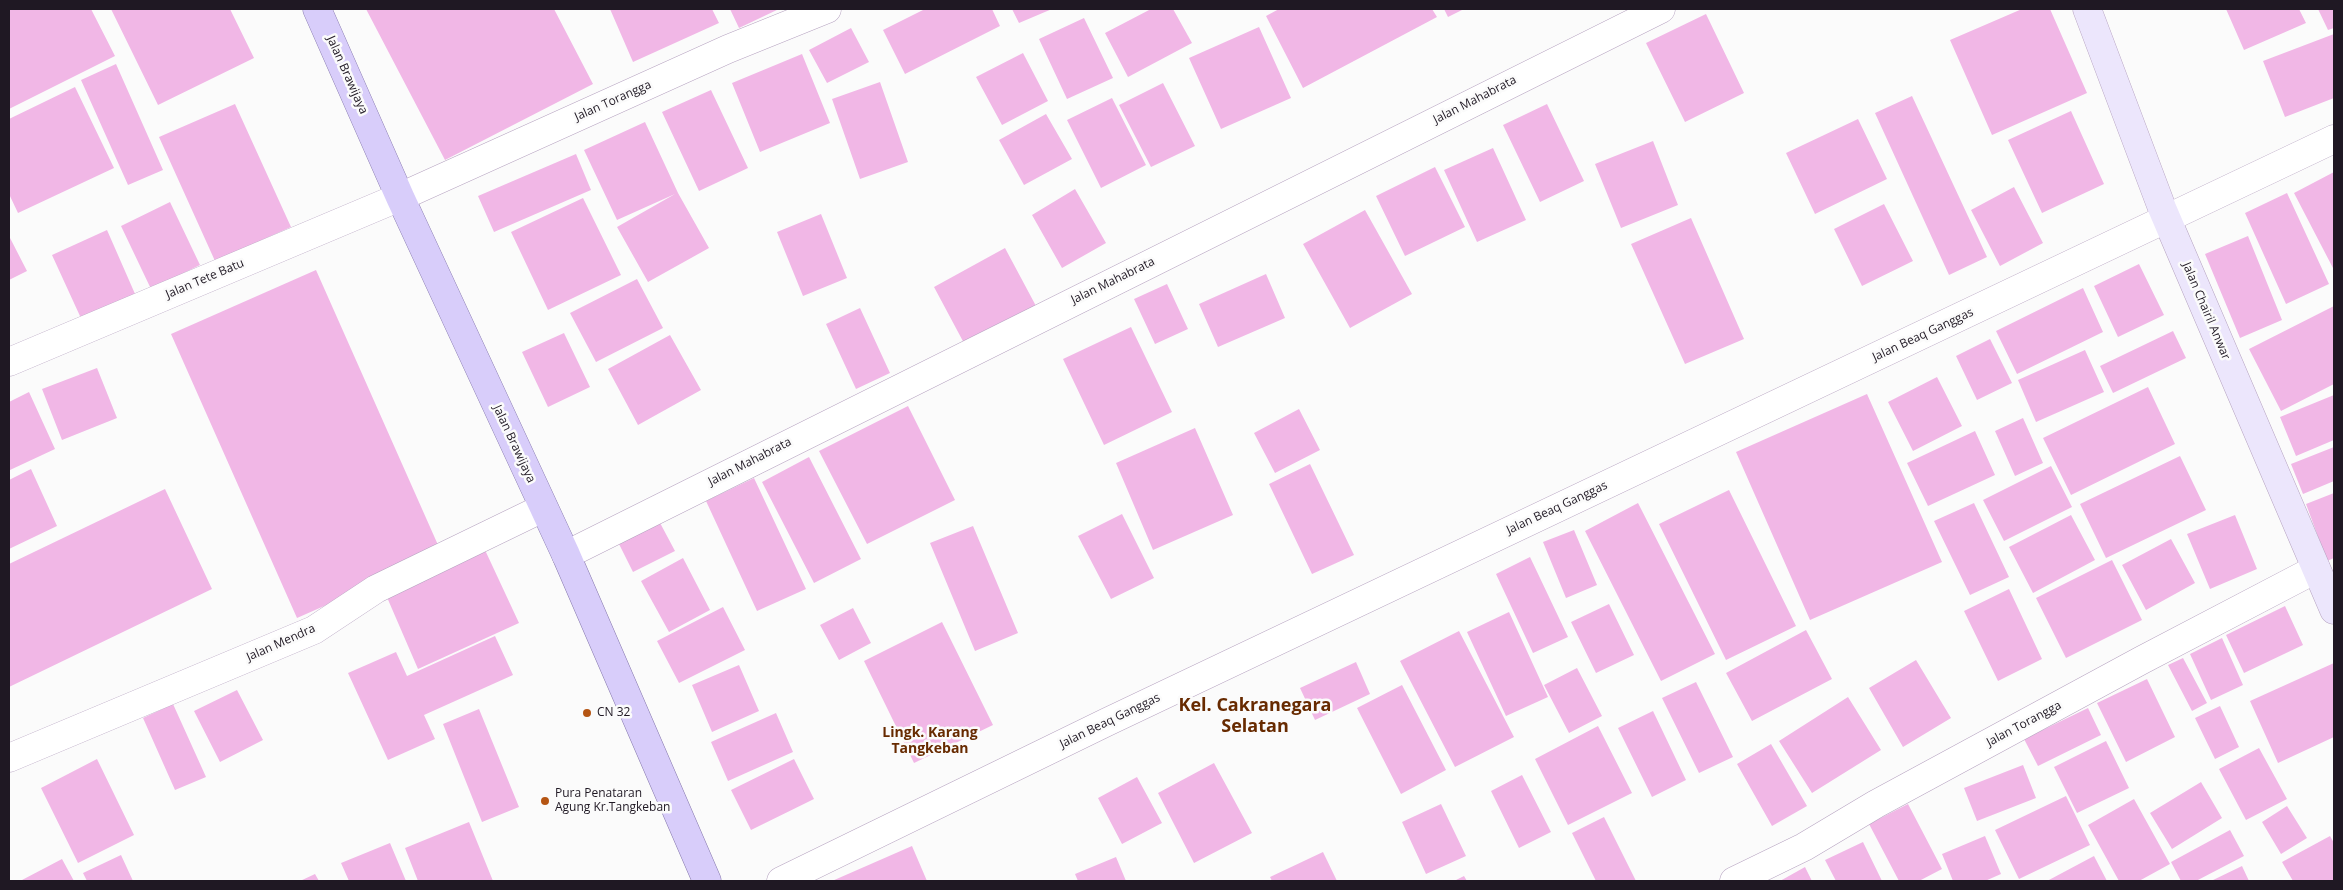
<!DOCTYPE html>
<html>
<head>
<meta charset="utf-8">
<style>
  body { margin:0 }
  #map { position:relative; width:2343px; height:890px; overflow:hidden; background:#fbfbfb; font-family:"Open Sans",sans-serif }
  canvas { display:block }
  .frame { position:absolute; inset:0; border:10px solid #1f1823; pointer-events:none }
</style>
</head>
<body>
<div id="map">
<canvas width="2343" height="890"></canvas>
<div class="frame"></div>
</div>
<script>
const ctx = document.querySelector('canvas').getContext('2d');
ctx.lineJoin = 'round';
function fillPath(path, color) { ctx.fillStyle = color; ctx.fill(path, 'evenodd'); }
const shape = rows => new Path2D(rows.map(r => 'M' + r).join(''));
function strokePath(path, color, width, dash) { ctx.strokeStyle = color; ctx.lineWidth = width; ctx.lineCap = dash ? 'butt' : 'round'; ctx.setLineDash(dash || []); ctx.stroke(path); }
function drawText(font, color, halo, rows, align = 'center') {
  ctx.font = font + ' "Open Sans",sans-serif'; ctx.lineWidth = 5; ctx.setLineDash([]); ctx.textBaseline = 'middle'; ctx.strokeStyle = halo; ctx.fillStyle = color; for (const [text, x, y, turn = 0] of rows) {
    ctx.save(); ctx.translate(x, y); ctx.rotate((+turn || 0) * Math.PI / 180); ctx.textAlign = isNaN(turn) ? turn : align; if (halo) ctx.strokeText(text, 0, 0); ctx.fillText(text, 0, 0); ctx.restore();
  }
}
const building = shape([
  [9,9,91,9,115,56,9,109],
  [111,9,230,9,254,58,158,105],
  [366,9,554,9,593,84,445,160],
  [610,9,712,9,719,23,633,62],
  [730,9,779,9,739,28],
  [925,9,992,9,1000,26,905,74,883,30],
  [1012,9,1052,9,1019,23],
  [1151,9,1173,9,1192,43,1128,77,1105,33],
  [1279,9,1432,9,1437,17,1303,88,1266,16],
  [1444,9,1464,9,1448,17],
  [2022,9,2050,9,2087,93,1992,135,1950,40],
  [2226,9,2299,9,2306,23,2244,50],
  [2318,9,2334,9,2334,28,2328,30],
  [1706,14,1744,93,1685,122,1646,43],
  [1084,18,1113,78,1067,99,1039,39],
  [1259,27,1291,98,1221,129,1189,58],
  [851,28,869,62,827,83,809,50],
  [2334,34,2334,98,2285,117,2263,61],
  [1023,53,1048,101,1002,125,976,77],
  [802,54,830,123,760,152,732,83],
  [116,64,163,170,128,185,81,80],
  [880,82,908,162,860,179,832,99],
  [1163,83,1195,146,1151,167,1119,105],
  [75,87,114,168,18,213,9,194,9,119],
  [711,90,748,168,699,191,662,112],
  [1912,96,1987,257,1949,275,1875,113],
  [1112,98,1146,165,1101,188,1067,120],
  [235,104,291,227,215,261,159,137],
  [1547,104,1584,181,1540,202,1503,125],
  [2071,111,2104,184,2042,213,2008,140],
  [1046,114,1072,159,1024,185,999,140],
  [1858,119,1887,179,1815,214,1786,153],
  [645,122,678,193,709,248,648,282,617,227,675,194,617,220,584,150],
  [1653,141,1678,205,1621,228,1595,164],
  [1493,148,1526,220,1477,242,1444,170],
  [576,154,591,190,494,232,478,196],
  [1435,167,1465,227,1405,256,1376,196],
  [2334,172,2334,270,2294,193],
  [2014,187,2043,243,2000,266,1971,210],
  [1075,189,1106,243,1062,268,1032,215],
  [2287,193,2329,284,2286,304,2245,213],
  [583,198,621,275,548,310,511,232],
  [170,202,200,265,151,289,121,226],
  [1884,204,1913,261,1862,286,1834,229],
  [1365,210,1412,294,1350,328,1303,244],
  [821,214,847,278,803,296,777,232],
  [1691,218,1744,339,1685,364,1631,244],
  [107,230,139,303,85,327,52,255],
  [9,236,27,271,9,280],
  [2248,236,2282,320,2240,338,2205,254],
  [1005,248,1036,306,965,345,934,287],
  [2139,264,2164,315,2118,337,2094,286],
  [316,270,442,554,297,618,171,334],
  [1266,274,1285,318,1218,347,1199,304],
  [637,279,663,328,596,362,570,313],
  [1167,284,1188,329,1155,344,1134,299],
  [2083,288,2103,332,2017,374,1996,331],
  [2334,306,2334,384,2281,411,2249,349],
  [860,308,890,373,856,389,826,324],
  [1131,327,1172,412,1104,445,1063,359],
  [2173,331,2186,358,2113,393,2100,366],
  [564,333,590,387,548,407,522,352],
  [670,335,701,390,638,425,608,369],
  [1990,339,2012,383,1977,400,1956,356],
  [2085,350,2104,392,2036,422,2018,380],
  [97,368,117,418,62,440,42,389],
  [1937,377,1962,426,1913,451,1888,402],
  [2148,387,2175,444,2071,495,2043,438],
  [29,392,55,449,10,470,9,402],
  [1867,394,1942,562,1810,620,1736,452],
  [2334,395,2334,440,2296,456,2280,417],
  [908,406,955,500,867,544,819,451],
  [1299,409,1320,450,1275,473,1254,433],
  [2023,418,2043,463,2015,476,1995,431],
  [1195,428,1233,515,1153,550,1116,463],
  [1975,431,1995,475,1928,506,1907,463],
  [2334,447,2334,481,2303,494,2291,464],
  [2180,456,2206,510,2106,558,2080,504],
  [809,457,861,559,814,583,762,482],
  [1310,464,1354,555,1312,574,1269,484],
  [2051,466,2072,507,2004,541,1983,500],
  [31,469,57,526,9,549,9,480],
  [754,478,806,589,757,611,706,501],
  [165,489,212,589,9,687,9,564],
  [1729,490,1796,626,1726,660,1659,524],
  [2334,493,2334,558,2327,561,2306,504],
  [1638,503,1715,654,1661,681,1585,531],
  [1974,503,2009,577,1970,595,1934,521],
  [1122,514,1154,578,1111,599,1078,536],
  [2071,515,2095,560,2033,593,2009,547],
  [2235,515,2257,569,2210,589,2187,534],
  [659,521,675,551,633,572,618,542],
  [973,526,1018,633,975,651,930,543],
  [1574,530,1597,585,1566,598,1543,542],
  [2171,539,2195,583,2146,610,2122,565],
  [485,550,519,623,418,669,386,595],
  [1530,557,1568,637,1533,653,1496,574],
  [683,558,710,610,669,632,641,581],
  [2112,560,2142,620,2066,658,2036,598],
  [2009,589,2042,659,1998,681,1964,611],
  [1609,604,1634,655,1596,673,1571,622],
  [2285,606,2303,645,2244,673,2226,635],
  [723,607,745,650,679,683,657,641],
  [853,608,871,643,839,660,820,625],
  [1509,612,1548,697,1506,716,1467,632],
  [942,622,993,725,914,763,864,661],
  [1806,630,1832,679,1752,721,1726,673],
  [1459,631,1514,737,1455,767,1400,661],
  [495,636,513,675,424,715,435,739,388,760,348,673,396,652,407,676],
  [2222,638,2243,685,2211,700,2190,654],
  [2183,658,2207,703,2192,711,2168,665],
  [1916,660,1951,718,1903,747,1869,688],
  [1356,662,1370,694,1315,720,1300,688],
  [2334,663,2334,737,2278,763,2250,701],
  [739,665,759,711,712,732,692,685],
  [1577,668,1602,716,1569,733,1544,685],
  [2147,679,2175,737,2126,762,2097,703],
  [1696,682,1733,757,1699,773,1662,698],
  [1402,685,1446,770,1401,794,1357,708],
  [237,690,263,740,220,762,194,711],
  [1848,697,1881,750,1812,793,1779,741],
  [173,704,206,777,175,790,143,718],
  [2220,706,2239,747,2215,759,2195,718],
  [2088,708,2101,735,2038,766,2024,739],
  [479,709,519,807,482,822,443,724],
  [1653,711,1686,780,1652,797,1618,728],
  [776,713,793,752,728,781,711,742],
  [1598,726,1632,793,1568,825,1535,759],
  [2106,741,2129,788,2077,813,2054,767],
  [1771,744,1807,806,1772,826,1737,764],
  [2259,748,2287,799,2246,820,2219,769],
  [97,759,134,835,78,863,41,788],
  [794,759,814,799,751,830,731,790],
  [1214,763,1252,833,1194,863,1158,793],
  [2023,765,2036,798,1977,821,1964,788],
  [1522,775,1551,832,1519,848,1491,791],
  [1137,777,1162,823,1122,844,1098,798],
  [2201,782,2222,818,2172,849,2150,813],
  [2066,796,2090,845,2019,879,1995,830],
  [2134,799,2170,864,2139,881,2119,881,2088,825],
  [1441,804,1466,856,1426,874,1402,822],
  [1908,804,1942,869,1919,881,1899,881,1869,824],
  [2287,806,2307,838,2281,854,2262,822],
  [1604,817,1636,881,1596,881,1572,833],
  [469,822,493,881,418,881,405,848],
  [2230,830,2244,856,2196,881,2181,881,2171,862],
  [1985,836,2001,874,1985,881,1953,881,1942,854],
  [2330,836,2334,843,2334,881,2293,881,2282,862],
  [1863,842,1882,881,1836,881,1825,860],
  [390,843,406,881,349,881,341,863],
  [912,846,927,881,832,881],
  [1323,852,1337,881,1272,881,1270,877],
  [121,855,133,881,87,881,83,873],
  [2094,856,2107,881,2047,881],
  [1116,857,1126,881,1078,881,1075,874],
  [62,859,74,881,23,881,22,880],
  [2242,866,2249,881,2211,881],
  [1805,867,1812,881,1780,881],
  [315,874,319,881,300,881],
  [1464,876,1467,881,1454,881]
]);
const street = shape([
  [9,362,400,197,728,49,827,9],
  [566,555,1661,9],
  [9,758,314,630,376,589,543,508],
  [781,881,1107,722,2334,139],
  [1734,881,1804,847,1876,804,2142,660,2316,569]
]);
const secondary = shape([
  [2087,9,2162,208,2334,610]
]);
const primary = shape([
  [317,9,400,197,566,555,707,881]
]);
const markers = [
  [587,713,5,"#b55513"],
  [545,801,5,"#b55513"]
];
const streetNames = [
  ["Jalan Brawijaya",347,75,66],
  ["Jalan Mahabrata",1475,100,-27],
  ["Jalan Torangga",613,101,-24],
  ["Jalan Tete Batu",205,279,-23],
  ["Jalan Mahabrata",1113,281,-26],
  ["Jalan Chairil Anwar",2206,311,67],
  ["Jalan Beaq Ganggas",1923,335,-25],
  ["Jalan Brawijaya",514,444,65],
  ["Jalan Mahabrata",750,462,-27],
  ["Jalan Beaq Ganggas",1557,508,-25],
  ["Jalan Mendra",281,643,-24],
  ["Jalan Beaq Ganggas",1110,721,-26],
  ["Jalan Torangga",2024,724,-28]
];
const poiNames = [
  ["CN 32",597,713],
  ["Pura Penataran",555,794],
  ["Agung Kr.Tangkeban",555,808]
];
const neighbourhoodNames = [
  ["Lingk. Karang",930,733],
  ["Tangkeban",930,749]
];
const districtNames = [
  ["Kel. Cakranegara",1255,706],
  ["Selatan",1255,727]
];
fillPath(building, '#f1b7e6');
strokePath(street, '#b6a3c0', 29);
strokePath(secondary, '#b6a3c0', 29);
strokePath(primary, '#8678ac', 29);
strokePath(street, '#fff', 28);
strokePath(secondary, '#ece6fc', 28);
strokePath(primary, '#d8cdfa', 28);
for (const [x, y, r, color] of markers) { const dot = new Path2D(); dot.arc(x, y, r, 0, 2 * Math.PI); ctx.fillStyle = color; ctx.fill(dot); strokePath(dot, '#fbfbfb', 2); }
drawText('12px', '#1f1823', '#fbfbfb', streetNames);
drawText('12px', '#1f1823', '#fbfbfb', poiNames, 'left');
drawText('bold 14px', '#672a00', '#fbfbfb', neighbourhoodNames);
drawText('bold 18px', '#672a00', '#fbfbfb', districtNames);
</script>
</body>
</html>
